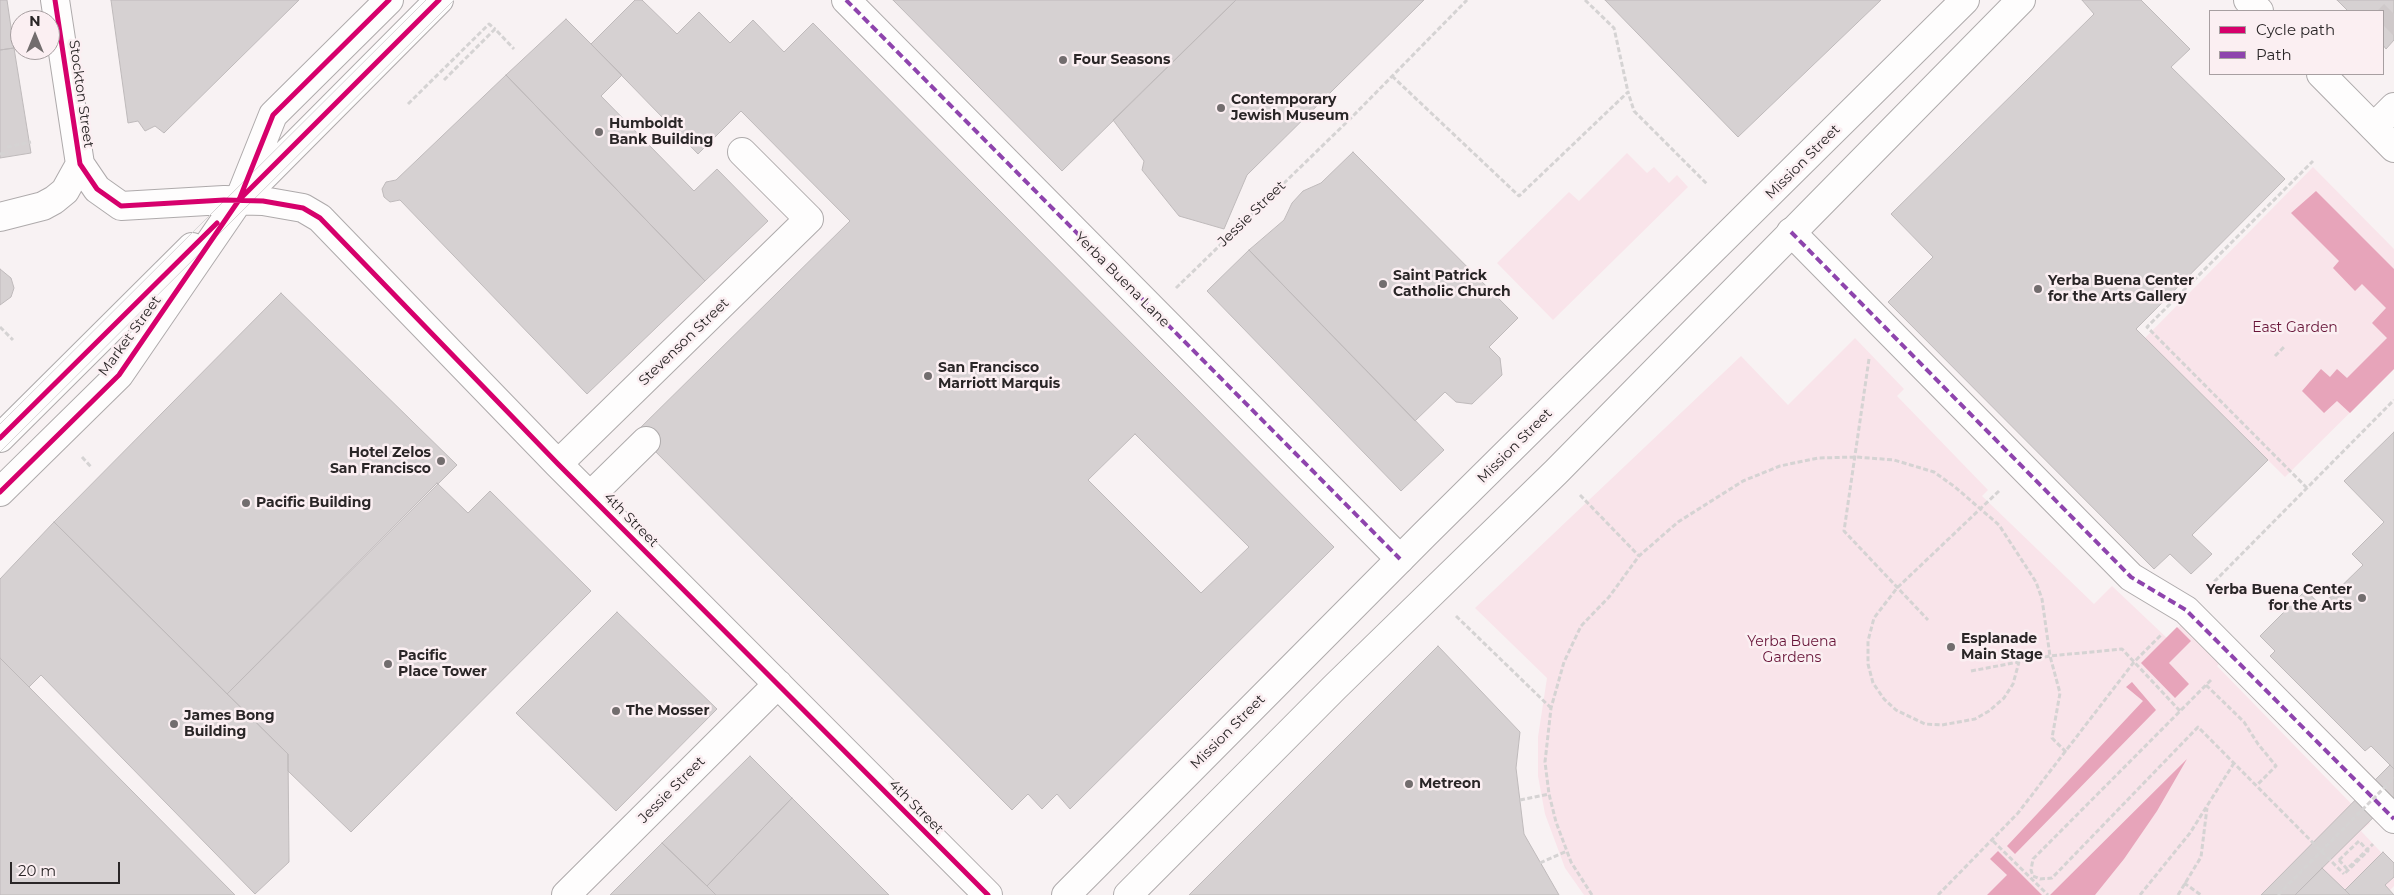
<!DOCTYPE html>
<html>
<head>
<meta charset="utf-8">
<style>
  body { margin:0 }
  #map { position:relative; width:2394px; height:895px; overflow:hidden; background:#f8f2f3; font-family:Montserrat,sans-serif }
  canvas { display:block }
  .legend { position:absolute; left:2209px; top:10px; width:175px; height:65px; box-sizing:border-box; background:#fbeff2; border:1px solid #a79fa1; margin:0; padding:6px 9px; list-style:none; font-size:15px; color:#2a2627 }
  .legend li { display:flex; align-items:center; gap:10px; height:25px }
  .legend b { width:25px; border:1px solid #a79fa1 }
  .north { position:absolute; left:10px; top:10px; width:50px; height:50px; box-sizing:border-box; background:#fbeff2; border:1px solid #a79fa1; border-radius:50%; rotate:0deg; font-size:14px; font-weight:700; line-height:20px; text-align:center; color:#2a2627 }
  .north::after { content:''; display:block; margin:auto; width:18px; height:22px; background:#726d6e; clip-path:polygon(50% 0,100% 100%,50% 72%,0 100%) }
  .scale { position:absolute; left:10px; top:862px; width:110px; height:22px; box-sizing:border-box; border:2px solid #2a2627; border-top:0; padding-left:6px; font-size:15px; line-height:18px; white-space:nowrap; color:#2a2627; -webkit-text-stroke:4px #fbeff2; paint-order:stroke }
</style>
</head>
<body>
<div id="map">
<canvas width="2394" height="895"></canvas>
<ul class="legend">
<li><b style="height:6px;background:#d6006c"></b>Cycle path</li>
<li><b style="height:6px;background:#8e44ad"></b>Path</li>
</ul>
<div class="north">N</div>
<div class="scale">20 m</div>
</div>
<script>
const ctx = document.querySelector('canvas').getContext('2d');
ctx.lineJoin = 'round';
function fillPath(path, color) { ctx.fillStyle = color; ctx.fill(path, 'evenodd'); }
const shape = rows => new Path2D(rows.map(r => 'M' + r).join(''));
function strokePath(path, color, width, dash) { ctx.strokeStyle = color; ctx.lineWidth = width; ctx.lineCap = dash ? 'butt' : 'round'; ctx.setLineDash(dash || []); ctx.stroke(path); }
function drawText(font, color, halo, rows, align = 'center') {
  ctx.font = font + ' Montserrat,sans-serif'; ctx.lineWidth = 5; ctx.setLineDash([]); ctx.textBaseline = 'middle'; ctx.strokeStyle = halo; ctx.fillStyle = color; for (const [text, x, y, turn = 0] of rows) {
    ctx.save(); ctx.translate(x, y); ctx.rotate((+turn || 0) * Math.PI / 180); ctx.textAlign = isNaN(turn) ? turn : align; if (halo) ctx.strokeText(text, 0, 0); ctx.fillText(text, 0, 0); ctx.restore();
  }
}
const green = shape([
  [1627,153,1647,173,1654,167,1669,183,1677,175,1688,187,1553,320,1497,263,1569,192,1579,201],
  [2313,167,2394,249,2394,369,2285,477,2145,338],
  [1855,338,1904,389,1897,396,1988,490,1982,496,2094,604,2112,586,2168,639,2183,622,2221,662,2217,666,2370,823,2361,831,2394,866,2394,886,2385,895,1584,895,1565,868,1545,814,1538,776,1538,737,1547,678,1475,608,1741,356,1788,405]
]);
const water = shape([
  [2316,191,2394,269,2394,369,2350,413,2337,401,2324,413,2302,391,2321,369,2330,377,2337,369,2347,378,2387,338,2372,323,2386,308,2362,284,2355,291,2333,268,2339,261,2291,213],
  [2177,627,2191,641,2169,663,2189,684,2175,698,2141,663],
  [2132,682,2156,710,2015,854,2007,846,2143,701,2126,687],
  [2187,759,2157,811,2124,859,2095,895,2050,895],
  [1998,851,2042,895,1987,895,2007,875,1990,859]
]);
const building = shape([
  [0,0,7,0,14,48,0,50,0,0],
  [111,0,299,0,164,133,155,126,145,131,138,121,128,123,111,0],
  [635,0,642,0,677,34,699,12,730,43,753,20,784,52,813,23,1334,547,1070,809,1057,794,1042,809,1028,794,1012,810,636,432,850,221,741,111,698,154,591,44,635,0],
  [1135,434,1249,547,1201,593,1088,480,1135,434],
  [893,0,1236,0,1062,171,893,0],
  [1236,0,1424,0,1247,175,1224,229,1179,216,1142,170,1144,161,1113,120,1236,0],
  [1605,0,1881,0,1738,137,1605,0],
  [2082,0,2141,0,2190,49,2171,67,2285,179,2136,329,2268,460,2192,535,2212,554,2191,574,2170,554,2154,569,1888,302,1933,257,1891,214,2094,14,2082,0],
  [2337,0,2394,0,2394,40,2386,49,2383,45,2383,11,2348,11,2337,0],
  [566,19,622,75,601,96,694,191,717,169,768,221,705,281,506,75,566,19],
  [14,48,31,153,0,158,0,50,14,48],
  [506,75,705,281,587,394,400,200,390,202,384,197,382,189,386,182,396,180,506,75],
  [1353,152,1518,318,1489,347,1500,358,1502,375,1472,404,1456,402,1445,392,1415,421,1249,250,1284,220,1292,203,1303,191,1321,183,1353,152],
  [1249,250,1444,450,1401,491,1207,291,1249,250],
  [0,269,11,278,14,288,11,297,0,305,0,269],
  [281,293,457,465,227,694,54,522,281,293],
  [2394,432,2394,769,2371,746,2365,751,2270,656,2275,651,2260,636,2306,590,2321,606,2363,565,2352,554,2384,522,2344,481,2394,432],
  [437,483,468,513,490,491,591,591,351,832,288,771,288,754,227,694,437,483],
  [54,522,288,754,289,862,255,894,41,675,29,687,0,658,0,579,54,522],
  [617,612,717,709,616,811,516,713,617,612],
  [1438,646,1520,732,1516,768,1524,834,1559,895,1189,895,1438,646],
  [0,658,29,687,235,895,0,895,0,658],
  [750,756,792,798,707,886,662,843,750,756],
  [2390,765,2394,769,2394,797,2295,895,2261,895,2390,765],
  [792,798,889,895,716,895,707,886,792,798],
  [662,843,707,886,716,895,610,895,662,843],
  [2383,852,2394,863,2394,877,2385,885,2394,895,2350,895,2345,890,2383,852],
  [2322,868,2345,890,2350,895,2295,895,2322,868]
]);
const minorTunnel = shape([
  [2383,25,2394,14]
]);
const path = shape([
  [1585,0,1614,28,1628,92],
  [1392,76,1519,196,1628,92,1634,111,1708,185],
  [444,80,495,29,514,49],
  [408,104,489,24,495,29],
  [7,147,31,142],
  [0,154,8,153],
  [1176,288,1351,118,1467,0],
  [0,327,13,340],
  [2275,356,2284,347],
  [1869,359,1844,531,1928,620],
  [82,457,92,468],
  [2307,488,2147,327,2313,161],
  [1999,491,1897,588,1874,618,1868,641,1868,664,1873,683,1884,699,1896,710,1925,724,1942,725,1975,719,1989,711,2004,698,2013,684,2019,662],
  [1580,495,1639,556],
  [2209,587,2394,400],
  [1456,616,1551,708],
  [1971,671,2050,656,2122,649,2180,711],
  [2211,680,2033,859,2031,870,2033,876,2040,879,2052,878,2198,727,2344,874],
  [2206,685,2244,722,2258,744,2276,766,2257,785],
  [1520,800,1549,794],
  [1993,841,2048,895],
  [2339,860,2347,869,2373,844],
  [1540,863,1567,851],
  [2184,883,2201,895],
  [1592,895,1571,862,1556,822,1549,794,1545,762,1551,708,1564,662,1581,626,1609,597,1639,556,1678,522,1743,481,1780,466,1818,458,1856,457,1894,460,1934,472,1955,487,1999,525,2036,582,2042,599,2050,656,2060,693,2052,738,2066,752],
  [1938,895,2018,813,2134,662,2162,634],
  [2140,895,2190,833,2234,763],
  [2178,895,2201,857,2207,808],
  [2278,895,2346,826]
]);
const minor = shape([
  [55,0,80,164,97,189,121,206,224,200,263,201,303,208,320,218,558,464,988,895],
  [846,0,1400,559],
  [2374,127,2394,107],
  [246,194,439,0],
  [0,217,43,206,54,200,65,191,80,164],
  [1791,232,2131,577,2186,610,2394,819],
  [0,438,192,247],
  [558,464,809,219,742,152],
  [0,492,119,375,239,200,273,115,389,0],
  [590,496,646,441],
  [566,895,778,684]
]);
const major = shape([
  [2248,0,2259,11],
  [2321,74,2394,148],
  [1066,895,1425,534,1965,0],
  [1128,895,1335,687,1556,472,2021,0]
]);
const tram = shape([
  [0,424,426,0],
  [0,452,454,0]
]);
const pathBridge = shape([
  [2346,826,2394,778],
  [2339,860,2359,841,2368,851,2344,874]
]);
const quiet = shape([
  [846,0,1400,559],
  [1791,232,2131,577,2186,610,2394,819]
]);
const cycleway = shape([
  [55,0,80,164,97,189,121,206,224,200,263,201,303,208,320,218,558,464,988,895],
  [241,198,439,0],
  [0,438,217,223],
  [0,492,119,375,239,200,273,115,389,0]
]);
const markers = [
  [1063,60,5,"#726d6e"],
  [1221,108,5,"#726d6e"],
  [599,132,5,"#726d6e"],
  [1383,284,5,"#726d6e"],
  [2038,289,5,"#726d6e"],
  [928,376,5,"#726d6e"],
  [441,461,5,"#726d6e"],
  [246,503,5,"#726d6e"],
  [2362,598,5,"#726d6e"],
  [1951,647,5,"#726d6e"],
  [388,664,5,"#726d6e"],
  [616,711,5,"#726d6e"],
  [174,724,5,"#726d6e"],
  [1409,784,5,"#726d6e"]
];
const poiNames = [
  ["Four Seasons",1073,60],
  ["Contemporary",1231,100],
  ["Jewish Museum",1231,116],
  ["Humboldt",609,124],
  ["Bank Building",609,140],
  ["Saint Patrick",1393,276],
  ["Catholic Church",1393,292],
  ["Yerba Buena Center",2048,281],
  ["for the Arts Gallery",2048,297],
  ["San Francisco",938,368],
  ["Marriott Marquis",938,384],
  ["Hotel Zelos",431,453,"right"],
  ["San Francisco",431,469,"right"],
  ["Pacific Building",256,503],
  ["Yerba Buena Center",2352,590,"right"],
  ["for the Arts",2352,606,"right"],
  ["Esplanade",1961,639],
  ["Main Stage",1961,655],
  ["Pacific",398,656],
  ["Place Tower",398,672],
  ["The Mosser",626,711],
  ["James Bong",184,716],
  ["Building",184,732],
  ["Metreon",1419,784]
];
const streetNames = [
  ["Stockton Street",81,94,82],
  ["Mission Street",1803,162,-45],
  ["Jessie Street",1252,214,-44],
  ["Yerba Buena Lane",1122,280,45],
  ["Market Street",130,336,-54],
  ["Stevenson Street",684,342,-44],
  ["Mission Street",1515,446,-45],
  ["4th Street",631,520,45],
  ["Mission Street",1228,732,-45],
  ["Jessie Street",672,790,-45],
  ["4th Street",916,807,45]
];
const parkNames = [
  ["East Garden",2295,328],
  ["Yerba Buena",1792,642],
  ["Gardens",1792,658]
];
fillPath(green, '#f9e4ea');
fillPath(water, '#e7a4ba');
fillPath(building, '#d6d1d2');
strokePath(building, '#bfbabb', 1);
strokePath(minorTunnel, '#cfc9ca', 28, [28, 14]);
strokePath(minor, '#aeaaab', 30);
strokePath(major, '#aeaaab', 30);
strokePath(path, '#d5d3d3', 3, [5, 2.5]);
strokePath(minor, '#fefdfd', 28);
strokePath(major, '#fefdfd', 28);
strokePath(tram, '#d8d6d6', 1);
strokePath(pathBridge, '#d5d3d3', 3, [5, 2.5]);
strokePath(quiet, '#8e44ad', 4, [8, 4]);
strokePath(cycleway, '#d6006c', 5);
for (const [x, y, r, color] of markers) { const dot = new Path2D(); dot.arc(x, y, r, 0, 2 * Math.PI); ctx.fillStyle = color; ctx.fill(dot); strokePath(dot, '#fbeff2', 2); }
drawText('bold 14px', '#2a2627', '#fbeff2', poiNames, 'left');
drawText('14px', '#2a2627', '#fbeff2', streetNames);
drawText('14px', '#681539', '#fbeff2', parkNames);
</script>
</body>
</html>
